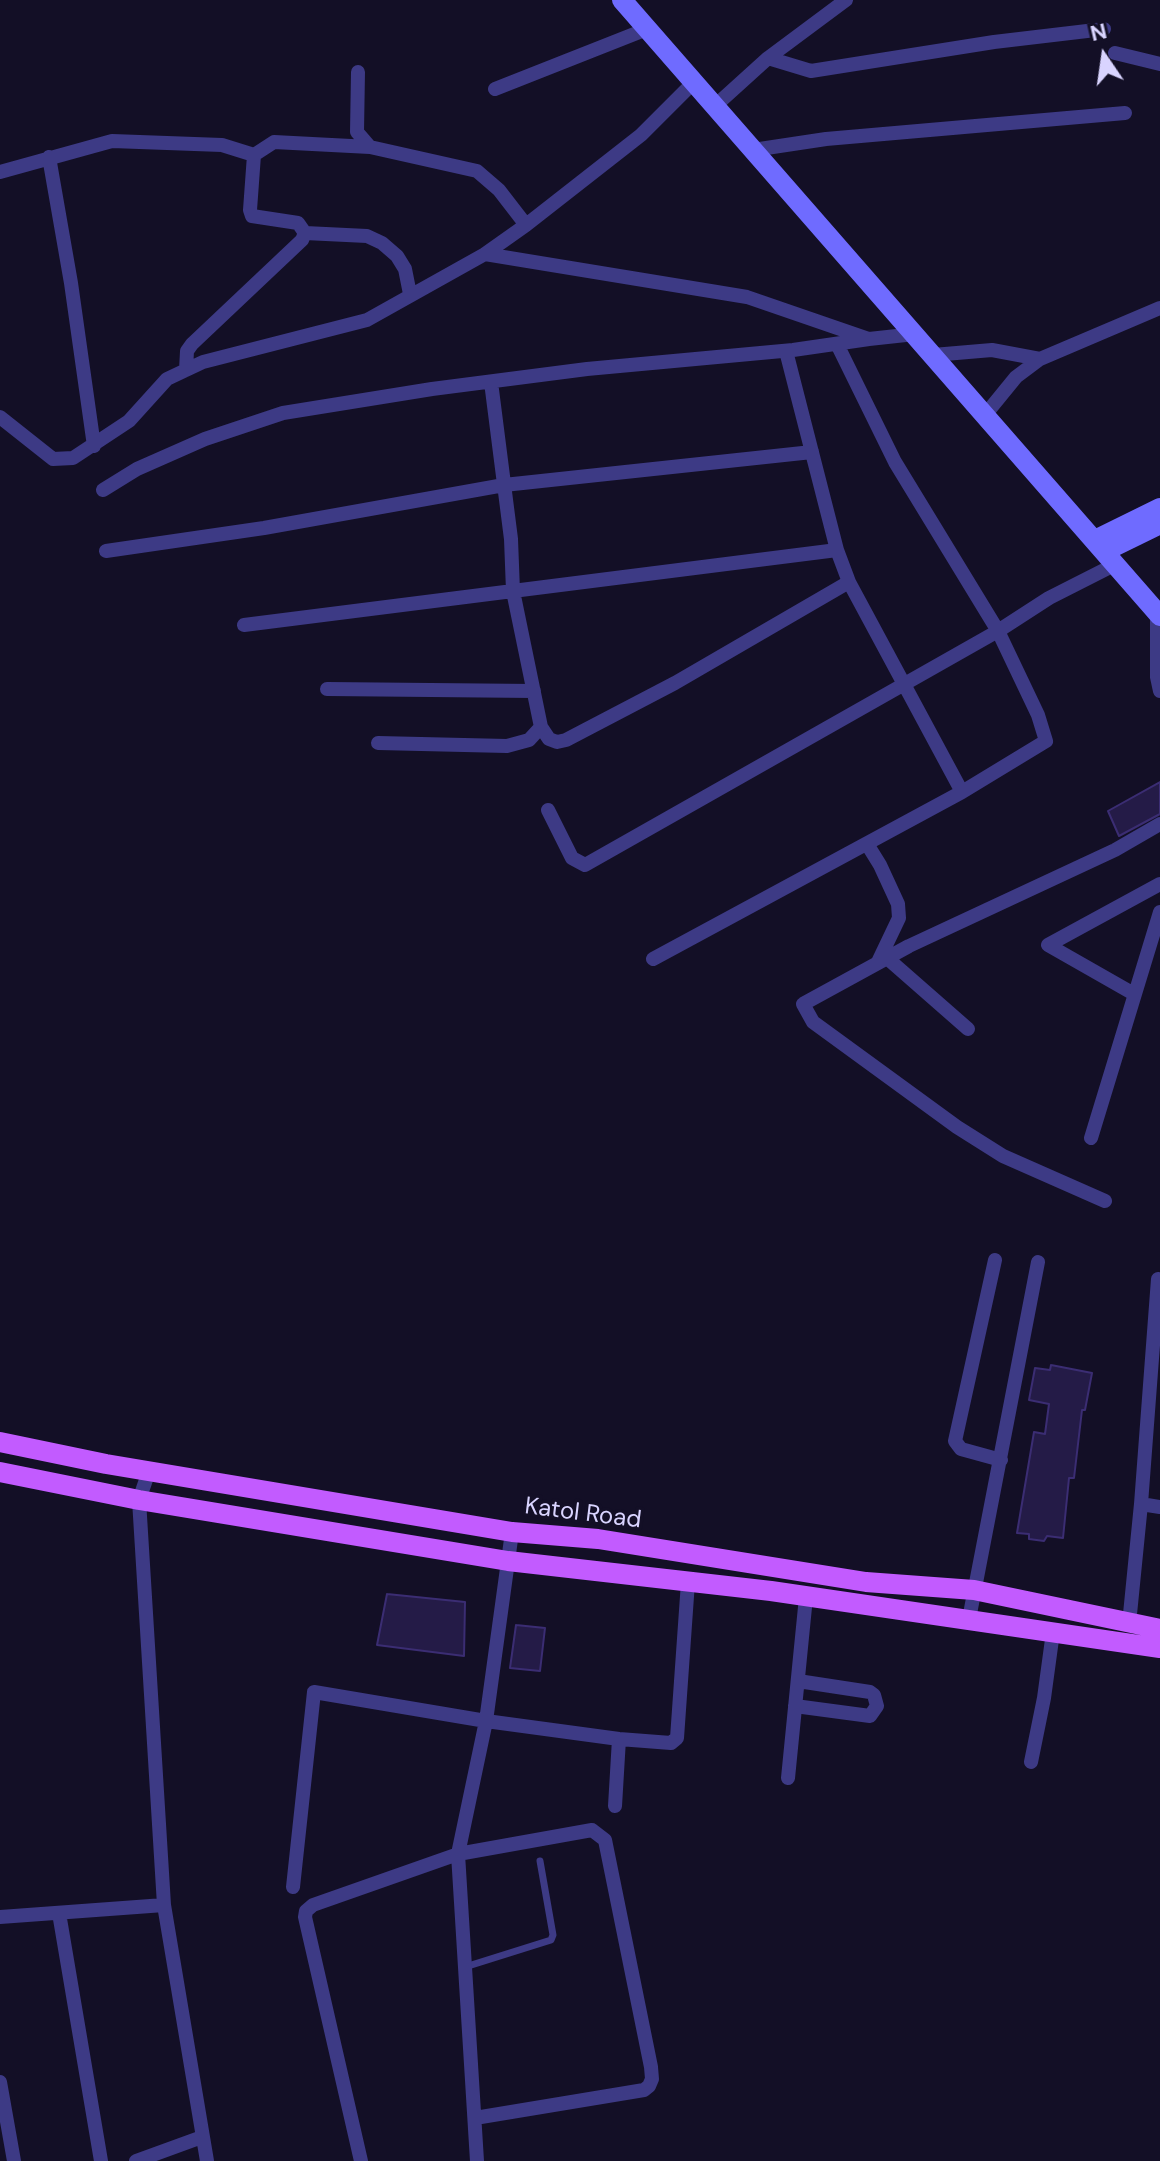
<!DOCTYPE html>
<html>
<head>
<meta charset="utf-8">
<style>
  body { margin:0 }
  #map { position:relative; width:1160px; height:2161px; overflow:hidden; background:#130f26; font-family:"DM Sans",sans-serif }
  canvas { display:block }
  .north { position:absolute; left:1064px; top:16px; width:80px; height:80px; -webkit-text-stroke:6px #130f26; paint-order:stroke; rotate:347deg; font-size:22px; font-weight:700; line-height:32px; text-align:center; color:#d9d4ff }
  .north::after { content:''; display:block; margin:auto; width:28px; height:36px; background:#d9d4ff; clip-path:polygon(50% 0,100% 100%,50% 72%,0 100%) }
</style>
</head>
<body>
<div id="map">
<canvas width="1160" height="2161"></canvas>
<div class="north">N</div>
</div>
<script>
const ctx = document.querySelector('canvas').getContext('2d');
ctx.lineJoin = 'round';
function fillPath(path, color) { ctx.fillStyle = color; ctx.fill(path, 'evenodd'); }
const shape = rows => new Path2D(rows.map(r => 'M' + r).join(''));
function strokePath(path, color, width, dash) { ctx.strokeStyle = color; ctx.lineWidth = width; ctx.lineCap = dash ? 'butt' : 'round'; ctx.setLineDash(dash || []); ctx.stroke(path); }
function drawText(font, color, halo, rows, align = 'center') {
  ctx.font = font + ' "DM Sans",sans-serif'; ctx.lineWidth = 7; ctx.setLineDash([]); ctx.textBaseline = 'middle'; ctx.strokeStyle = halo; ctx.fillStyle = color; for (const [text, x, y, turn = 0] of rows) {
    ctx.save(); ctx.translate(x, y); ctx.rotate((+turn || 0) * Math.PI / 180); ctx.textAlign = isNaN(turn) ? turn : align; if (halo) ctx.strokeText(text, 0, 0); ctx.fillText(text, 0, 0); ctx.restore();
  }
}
const building = shape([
  [1160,782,1160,814,1119,836,1108,811,1160,782],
  [1051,1365,1092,1373,1085,1410,1082,1410,1074,1478,1069,1478,1063,1538,1047,1536,1044,1541,1029,1539,1029,1534,1017,1533,1034,1432,1045,1434,1049,1404,1029,1400,1035,1368,1050,1370,1051,1365],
  [387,1594,465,1602,464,1656,377,1645,387,1594],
  [516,1625,545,1628,540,1671,510,1668,516,1625]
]);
const lane = shape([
  [465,1967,551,1940,553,1935,540,1861]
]);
const street = shape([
  [1115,53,1160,64],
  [768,58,811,71,994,42,1104,29],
  [358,72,357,132,370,147,477,171,499,190,526,225],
  [495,89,647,29],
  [715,106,768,58,846,0],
  [753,150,826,139,1125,113],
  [254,155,274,142,370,147],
  [49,157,71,283,94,446],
  [0,172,112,141,222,145,254,155,250,210,252,216,298,223,305,233,302,240,192,344,187,351,186,370],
  [305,233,367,236,382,243,397,256,405,269,410,294],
  [485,254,747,297,869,339,915,334],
  [837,344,895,462,998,631,1049,598,1116,564],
  [933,355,992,350,1040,359,1160,308],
  [491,382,511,539,513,591,541,727,549,739,557,742,566,740,675,683,849,582,837,550,786,351],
  [985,415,1016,377,1040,359],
  [0,417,53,459,73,458,129,421,167,379,186,370,203,362,367,320,485,254,526,225,641,135,694,82],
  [103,490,137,469,205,439,283,413,432,389,587,369,793,350,869,339],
  [106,551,264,528,504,485,812,452],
  [849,582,962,792],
  [1157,612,1157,677,1160,691],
  [244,625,837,550],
  [327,689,534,691],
  [378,743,507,746,529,740,541,727],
  [548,810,572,858,585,865,998,631,1038,715,1046,741,962,792,653,959],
  [867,844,880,865,898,904,899,918,878,962],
  [887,958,968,1029],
  [1134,994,1048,945,1160,884],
  [1091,1138,1160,912],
  [1105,1201,1003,1156,957,1127,813,1022,803,1004,909,946,1115,850,1160,824],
  [995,1260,955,1441,961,1449,1001,1460],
  [149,1471,139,1500,164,1905,207,2161],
  [1141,1504,1160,1507],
  [969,1619,1038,1262],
  [1129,1624,1141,1504,1158,1279],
  [795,1706,870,1716,877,1706,874,1695,870,1692,798,1681],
  [1031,1762,1044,1698,1053,1632],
  [788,1778,806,1597],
  [615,1806,619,1739],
  [293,1887,314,1692,486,1721,619,1739,671,1743,677,1738,688,1582],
  [59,1913,101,2161],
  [0,1917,164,1905],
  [0,2082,14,2161],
  [136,2161,202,2137],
  [361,2161,305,1917,306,1911,313,1905,458,1854,592,1830,605,1840,651,2067,652,2079,649,2086,644,2090,475,2118],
  [477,2161,458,1854,486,1721,512,1532]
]);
const secondary = shape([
  [622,0,1160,616],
  [1095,540,1160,508],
  [1105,551,1160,524]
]);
const primary = shape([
  [0,1442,106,1464,512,1532,598,1539,866,1582,974,1590,1160,1629],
  [0,1472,139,1500,508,1561,771,1591,1160,1648]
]);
const streetNames = [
  ["Katol Road",583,1514,7]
];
fillPath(building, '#241b47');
strokePath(building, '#3b2d73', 2);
strokePath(lane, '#3d3a85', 7);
strokePath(street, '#3d3a85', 14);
strokePath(secondary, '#6f6bff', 20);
strokePath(primary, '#c25bff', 20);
drawText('24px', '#d9d4ff', '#130f26', streetNames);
</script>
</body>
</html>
